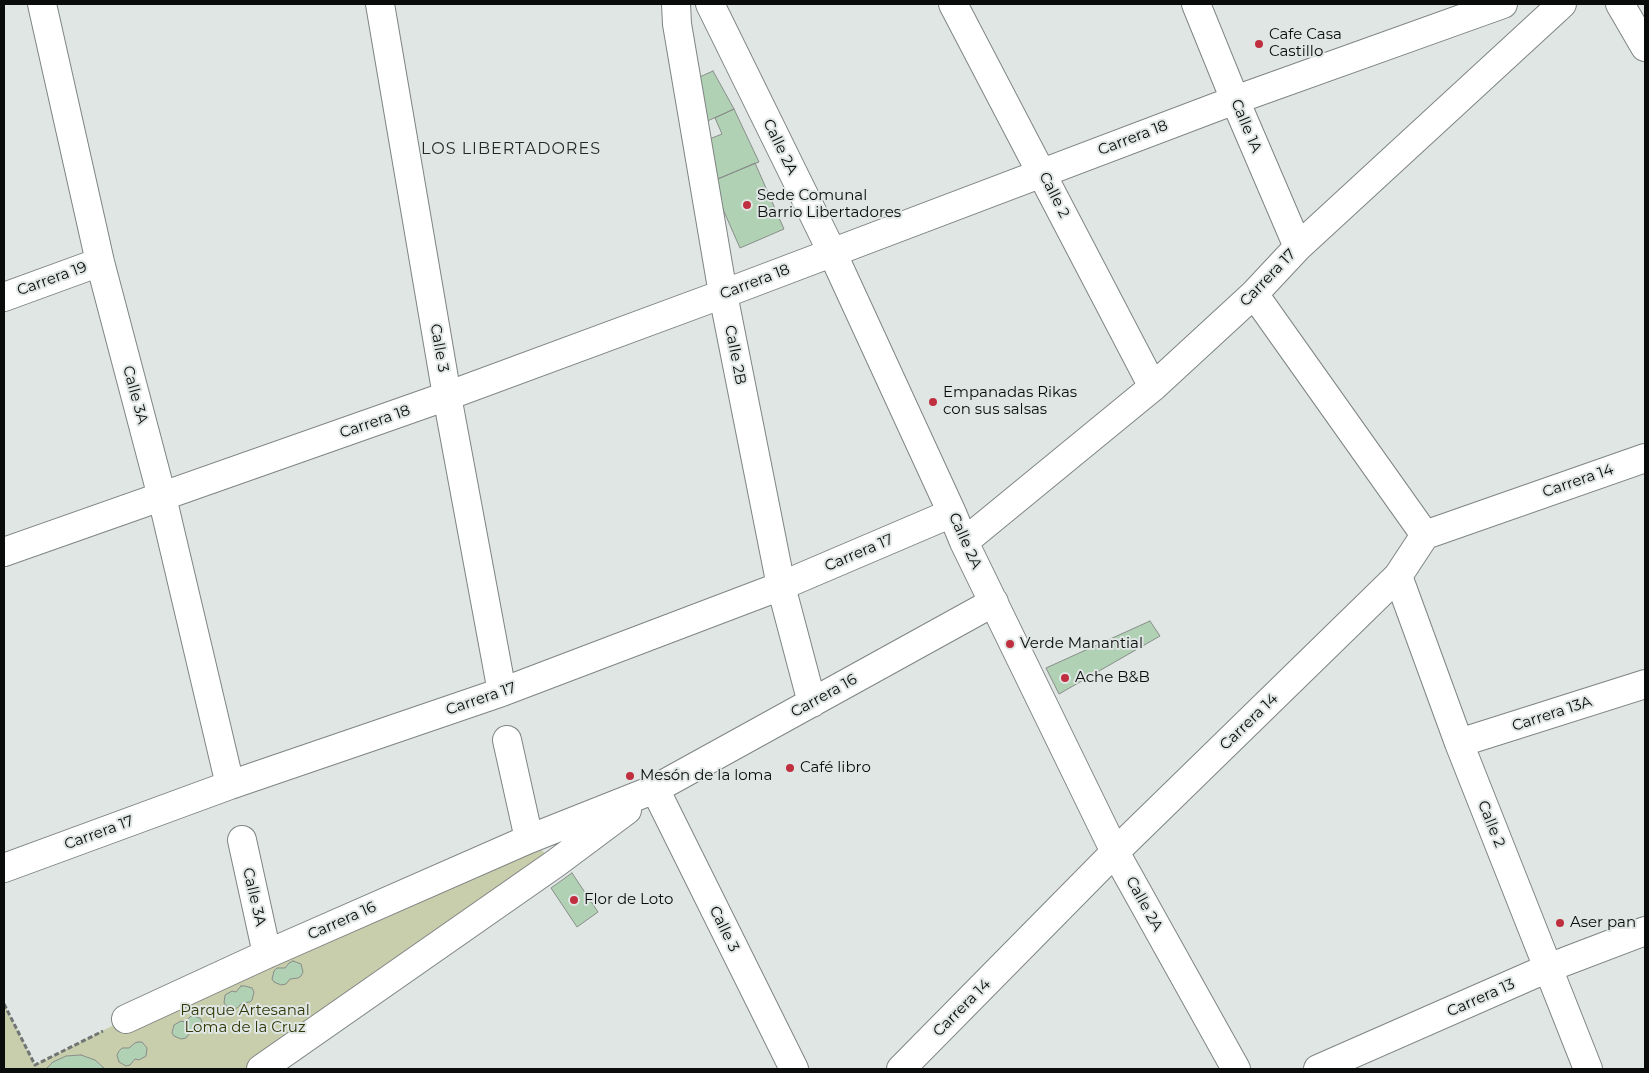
<!DOCTYPE html>
<html>
<head>
<meta charset="utf-8">
<style>
  body { margin:0 }
  #map { position:relative; width:1649px; height:1073px; overflow:hidden; background:#dfe6e4; font-family:Montserrat,sans-serif }
  canvas { display:block }
  .frame { position:absolute; inset:0; border:5px solid #0a0c0c; pointer-events:none }
</style>
</head>
<body>
<div id="map">
<canvas width="1649" height="1073"></canvas>
<div class="frame"></div>
</div>
<script>
const ctx = document.querySelector('canvas').getContext('2d');
ctx.lineJoin = 'round';
function fillPath(path, color) { ctx.fillStyle = color; ctx.fill(path, 'evenodd'); }
const shape = rows => new Path2D(rows.map(r => 'M' + r).join(''));
function strokePath(path, color, width, dash) { ctx.strokeStyle = color; ctx.lineWidth = width; ctx.lineCap = dash ? 'butt' : 'round'; ctx.setLineDash(dash || []); ctx.stroke(path); }
function drawText(font, color, halo, rows, align = 'center') {
  ctx.font = font + ' Montserrat,sans-serif'; ctx.lineWidth = 4; ctx.setLineDash([]); ctx.textBaseline = 'middle'; ctx.strokeStyle = halo; ctx.fillStyle = color; for (const [text, x, y, turn = 0] of rows) {
    ctx.save(); ctx.translate(x, y); ctx.rotate((+turn || 0) * Math.PI / 180); ctx.textAlign = isNaN(turn) ? turn : align; if (halo) ctx.strokeText(text, 0, 0); ctx.fillText(text, 0, 0); ctx.restore();
  }
}
const green = shape([
  [529,839,556,863,261,1069,105,1069,95,1060,81,1055,66,1056,53,1062,46,1069,4,1069,4,1004,35,1065,126,1019]
]);
const building = shape([
  [713,71,734,109,703,123,693,80,713,71],
  [734,109,759,162,715,180,707,140,722,134,715,118,734,109],
  [755,163,784,229,740,248,711,182,755,163],
  [1150,621,1160,636,1059,694,1046,668,1150,621],
  [572,873,598,912,577,927,551,888,572,873],
  [293,961,301,964,303,972,301,976,298,978,290,979,286,984,281,985,274,982,272,979,274,971,277,968,285,968,289,963,293,961],
  [241,986,245,986,252,988,254,992,252,1000,250,1002,242,1003,237,1008,233,1009,229,1009,224,1003,225,995,232,991,236,992,241,986],
  [193,1015,201,1019,203,1026,201,1030,198,1032,190,1033,186,1038,181,1039,174,1036,172,1033,174,1025,181,1021,185,1022,190,1017,193,1015],
  [138,1042,142,1042,147,1048,146,1056,139,1060,135,1059,130,1065,126,1066,119,1062,117,1055,119,1051,122,1048,129,1048,135,1043,138,1042],
  [81,1055,95,1060,105,1069,46,1069,53,1062,66,1056,81,1055]
]);
const path = shape([
  [4,1004,35,1065,103,1031]
]);
const minor = shape([
  [42,4,100,262,162,497,230,785],
  [380,4,447,396,502,692],
  [676,4,677,24,723,294,781,586,812,703],
  [710,4,832,252,952,513,964,542,1115,852,1236,1069],
  [953,4,1153,387],
  [1196,4,1235,100,1298,247],
  [1620,4,1645,47],
  [1254,294,1425,535],
  [4,297,100,262],
  [964,542,1153,387,1254,294,1298,247,1562,4],
  [4,552,447,396,723,294,1235,100,1503,4],
  [1398,576,1459,743,1588,1069],
  [507,740,529,839],
  [1459,743,1645,684],
  [655,789,794,1069],
  [242,840,267,954],
  [4,868,230,785,502,692,781,586,952,513],
  [126,1019,267,954,529,839,655,789,994,602],
  [261,1069,556,863,627,810],
  [901,1069,1115,852,1398,576,1425,535,1645,458],
  [1318,1069,1548,968,1645,931]
]);
const markers = [
  [1259,44,5,"#bf2f40"],
  [747,205,5,"#bf2f40"],
  [933,402,5,"#bf2f40"],
  [1010,644,5,"#bf2f40"],
  [1065,678,5,"#bf2f40"],
  [790,768,5,"#bf2f40"],
  [630,776,5,"#bf2f40"],
  [574,900,5,"#bf2f40"],
  [1560,923,5,"#bf2f40"]
];
const poiNames = [
  ["Cafe Casa",1269,35],
  ["Castillo",1269,52],
  ["Sede Comunal",757,196],
  ["Barrio Libertadores",757,213],
  ["Empanadas Rikas",943,393],
  ["con sus salsas",943,410],
  ["Verde Manantial",1020,644],
  ["Ache B&B",1075,678],
  ["Café libro",800,768],
  ["Mesón de la loma",640,776],
  ["Flor de Loto",584,900],
  ["Aser pan",1570,923]
];
const streetNames = [
  ["Calle 1A",1246,126,67],
  ["Carrera 18",1133,138,-21],
  ["Calle 2A",780,147,64],
  ["Calle 2",1054,195,63],
  ["Carrera 17",1268,278,-46],
  ["Carrera 19",52,279,-20],
  ["Carrera 18",755,282,-21],
  ["Calle 3",439,348,80],
  ["Calle 2B",735,355,79],
  ["Calle 3A",135,395,75],
  ["Carrera 18",375,422,-19],
  ["Carrera 14",1578,481,-19],
  ["Calle 2A",965,541,66],
  ["Carrera 17",859,553,-23],
  ["Carrera 16",824,696,-29],
  ["Carrera 17",481,699,-19],
  ["Carrera 13A",1552,714,-18],
  ["Carrera 14",1249,722,-44],
  ["Calle 2",1491,824,68],
  ["Carrera 17",99,833,-20],
  ["Calle 3A",254,897,77],
  ["Calle 2A",1144,904,61],
  ["Carrera 16",342,921,-24],
  ["Calle 3",724,929,64],
  ["Carrera 13",1481,998,-24],
  ["Carrera 14",962,1008,-45]
];
const parkNames = [
  ["Parque Artesanal",245,1011],
  ["Loma de la Cruz",245,1028]
];
const neighbourhoodNames = [
  ["LOS LIBERTADORES",511,149]
];
fillPath(green, '#c8ceab');
fillPath(building, '#b0d1b4');
strokePath(building, '#898d89', 1);
strokePath(minor, '#7f8584', 30);
strokePath(path, '#717574', 3, [5, 2.5]);
strokePath(minor, '#fff', 28);
for (const [x, y, r, color] of markers) { const dot = new Path2D(); dot.arc(x, y, r, 0, 2 * Math.PI); ctx.fillStyle = color; ctx.fill(dot); strokePath(dot, '#dfe6e4', 2); }
drawText('15px', '#0a0c0c', '#dfe6e4', poiNames, 'left');
drawText('15px', '#0a0c0c', '#dfe6e4', streetNames);
drawText('15px', '#333808', '#dfe6e4', parkNames);
ctx.letterSpacing = '1px';
drawText('16px', '#252a29', '#dfe6e4', neighbourhoodNames);
ctx.letterSpacing = '0px';
</script>
</body>
</html>
